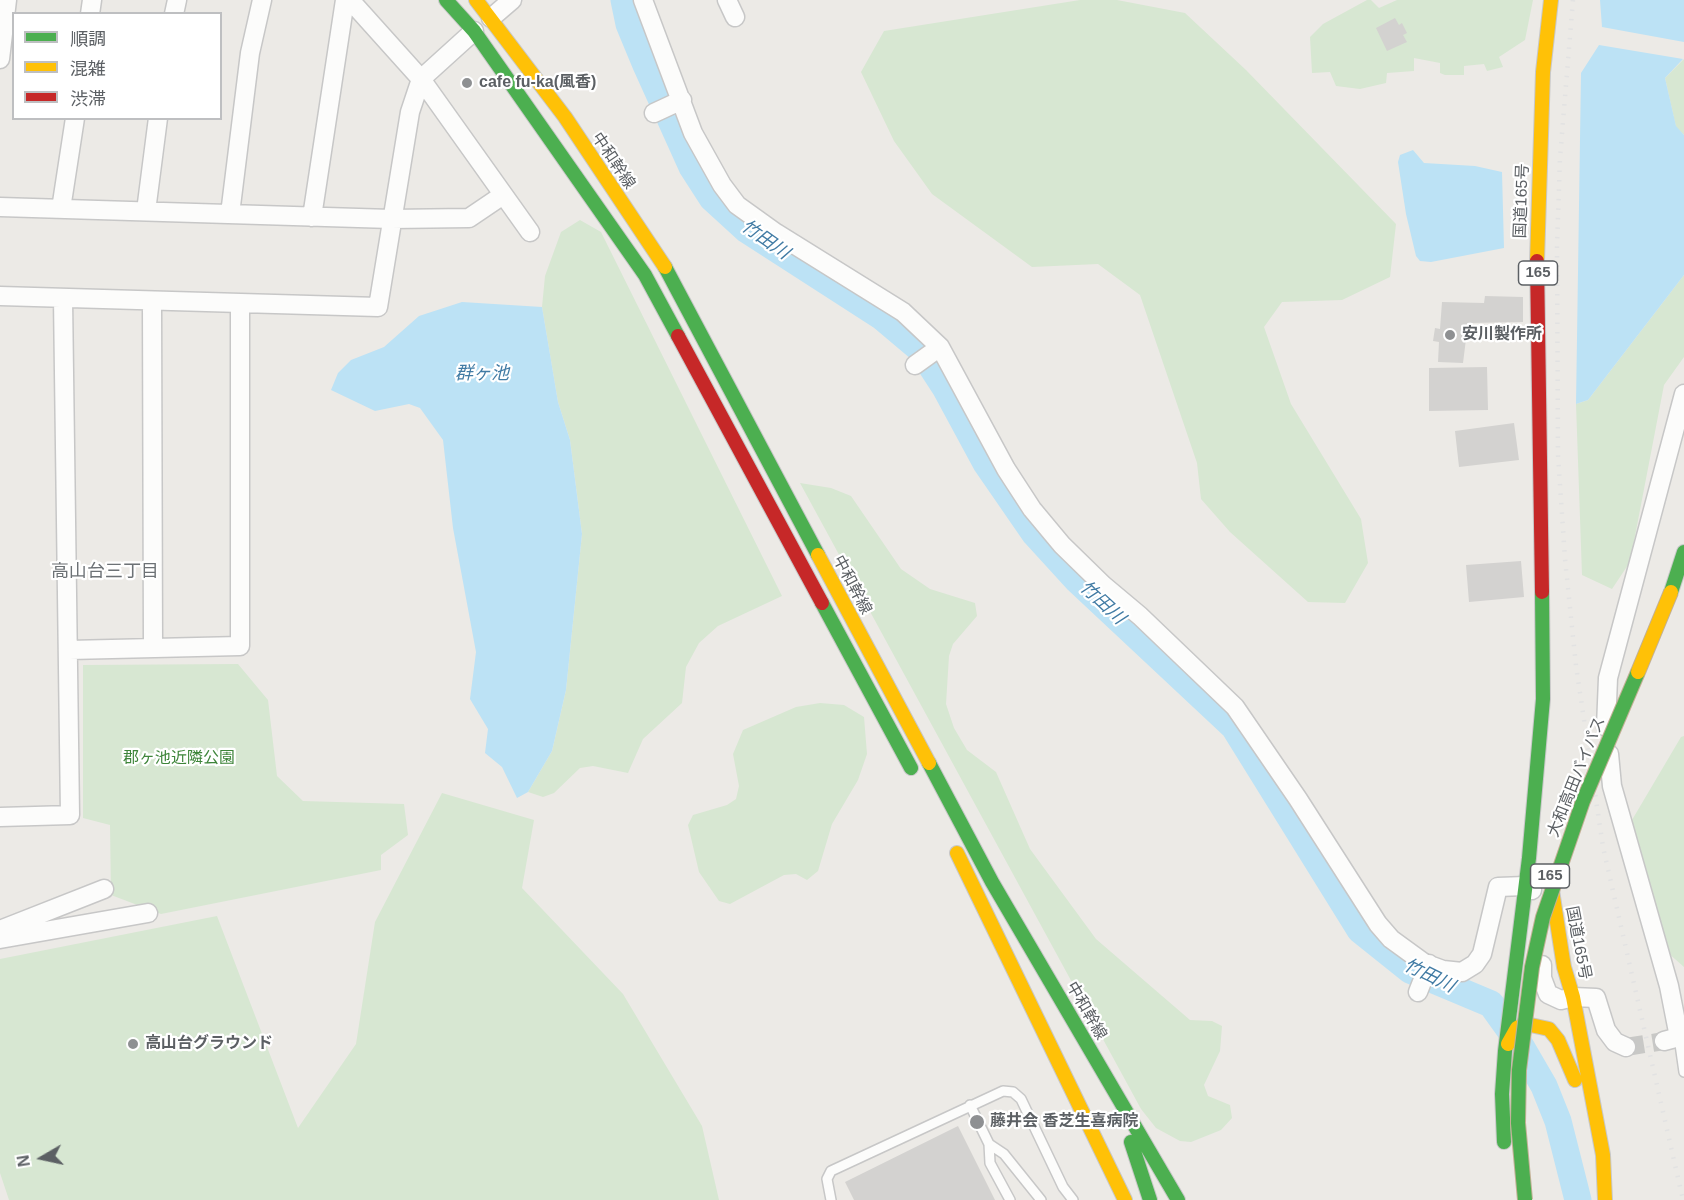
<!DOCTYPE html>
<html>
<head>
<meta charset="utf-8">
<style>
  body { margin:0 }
  #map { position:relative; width:1684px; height:1200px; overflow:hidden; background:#eceae6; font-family:Helvetica,"Noto Sans JP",sans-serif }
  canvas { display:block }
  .legend { position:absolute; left:12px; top:12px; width:210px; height:108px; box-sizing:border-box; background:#fff; border:2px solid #bebfc1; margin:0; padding:8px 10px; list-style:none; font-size:18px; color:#5c6064 }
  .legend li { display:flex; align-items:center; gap:12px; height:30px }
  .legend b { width:30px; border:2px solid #bebfc1 }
  .north { position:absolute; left:12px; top:1128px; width:60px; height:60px; -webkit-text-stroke:4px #fff; paint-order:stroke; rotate:261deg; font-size:16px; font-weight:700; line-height:24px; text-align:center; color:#5c6064 }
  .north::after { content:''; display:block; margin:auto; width:21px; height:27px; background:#5c6064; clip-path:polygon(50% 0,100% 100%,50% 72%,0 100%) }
</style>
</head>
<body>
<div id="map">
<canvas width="1684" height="1200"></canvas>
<ul class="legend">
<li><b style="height:8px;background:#4caf50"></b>順調</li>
<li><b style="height:8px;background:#ffc107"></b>混雑</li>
<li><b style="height:8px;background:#c62828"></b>渋滞</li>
</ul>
<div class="north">N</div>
</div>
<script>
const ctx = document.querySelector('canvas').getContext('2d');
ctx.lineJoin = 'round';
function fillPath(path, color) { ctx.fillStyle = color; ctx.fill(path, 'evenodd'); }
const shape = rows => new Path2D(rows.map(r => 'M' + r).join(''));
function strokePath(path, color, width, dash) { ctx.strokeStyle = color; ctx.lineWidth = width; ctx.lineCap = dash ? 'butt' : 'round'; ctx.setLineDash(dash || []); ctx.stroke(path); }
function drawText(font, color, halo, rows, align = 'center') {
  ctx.font = font + ' Helvetica,"Noto Sans JP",sans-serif'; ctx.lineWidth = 4.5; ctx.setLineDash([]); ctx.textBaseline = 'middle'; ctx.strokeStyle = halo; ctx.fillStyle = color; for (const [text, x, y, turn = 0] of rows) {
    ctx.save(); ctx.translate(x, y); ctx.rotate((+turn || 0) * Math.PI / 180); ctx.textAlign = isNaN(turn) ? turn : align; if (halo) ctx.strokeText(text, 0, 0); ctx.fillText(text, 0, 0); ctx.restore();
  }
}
const green = shape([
  [1080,0,1117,0,1185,13,1246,70,1396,224,1390,277,1342,300,1282,302,1264,327,1291,404,1361,519,1368,563,1345,603,1308,602,1230,532,1201,499,1197,463,1140,295,1098,264,1032,267,932,194,894,141,861,72,884,31],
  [1367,0,1371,0,1379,8,1397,0,1533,0,1525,40,1499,57,1503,67,1487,71,1484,64,1464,66,1464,75,1445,75,1440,73,1440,63,1414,58,1414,71,1387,73,1386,83,1360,89,1336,86,1330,72,1312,73,1310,37,1323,24],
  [1684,59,1684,135,1676,127,1665,78],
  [580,220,601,232,782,596,718,626,699,643,686,667,682,703,643,739,628,773,593,766,580,768,554,793,543,797,528,792,552,751,566,690,582,534,570,440,558,402,542,307,545,276,561,232],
  [1684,275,1684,357,1664,385,1630,562,1612,589,1582,575,1576,404,1588,400],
  [800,483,831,488,851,496,901,569,930,589,975,603,977,616,953,644,949,656,946,704,954,728,967,750,996,772,1030,849,1096,939,1190,1020,1212,1021,1222,1026,1220,1051,1204,1085,1208,1096,1230,1105,1232,1118,1221,1130,1191,1142,1180,1141,1156,1128,1141,1109],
  [238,664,268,700,277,776,303,801,404,804,408,835,381,855,381,870,161,914,111,895,110,825,83,818,83,665],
  [820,703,844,705,864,717,867,754,858,780,832,824,818,871,807,880,796,874,784,875,730,904,719,901,699,872,688,825,693,815,727,805,736,799,739,786,733,754,743,730,796,707],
  [1684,736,1684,967,1667,952,1632,820,1681,737],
  [442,793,534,820,522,888,623,994,702,1126,719,1200,9,1200,0,1173,0,959,217,916,298,1128,356,1044,375,922]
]);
const water = shape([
  [1600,0,1684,0,1684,42,1602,27],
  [1599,45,1683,59,1665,78,1676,126,1684,135,1684,275,1588,400,1576,404,1581,73],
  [1413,150,1424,163,1475,166,1502,172,1504,248,1431,262,1420,261,1416,256,1406,214,1398,162,1400,155],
  [462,302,542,307,558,402,570,440,582,534,566,690,552,751,528,792,517,798,502,767,485,753,488,729,470,699,476,652,453,528,443,440,420,408,409,404,375,411,331,390,338,373,351,360,384,347,419,316]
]);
const river = shape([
  [624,0,629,24,646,65,692,167,712,198,747,230,882,317,920,349,946,389,986,463,1035,534,1077,580,1234,727,1360,930,1410,970,1491,1004,1519,1043,1544,1086,1558,1121,1578,1200]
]);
const building = shape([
  [1395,18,1399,25,1402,23,1407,33,1403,35,1407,42,1387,51,1376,28],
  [1485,296,1523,297,1523,322,1468,323,1463,363,1438,362,1439,342,1433,341,1435,328,1440,329,1442,302,1484,303],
  [1487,367,1488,410,1429,411,1429,368],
  [1514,423,1519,460,1459,467,1455,431],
  [1521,561,1524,597,1469,602,1466,565],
  [958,1126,995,1200,854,1200,845,1182]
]);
const streetTunnel = shape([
  [1626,1047,1664,1041]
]);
const lane = shape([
  [1679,1037,1684,1072],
  [970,1105,989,1144,990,1163,1010,1200],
  [989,1144,1004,1154,1041,1200],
  [831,1200,827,1179,831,1171,1003,1091,1013,1092,1021,1099,1063,1187,1073,1200]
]);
const street = shape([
  [350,0,421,79,530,232],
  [643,0,693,133,722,185,737,205,776,233,903,312,940,347,1006,469,1032,509,1062,545,1103,585,1140,616,1235,707,1298,799,1378,924,1391,939,1424,963,1443,970,1462,972,1475,964,1482,954,1498,887,1525,886,1532,890],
  [727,0,735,17],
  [90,14,92,0],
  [174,14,177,0],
  [491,18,512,0],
  [0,59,7,0],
  [654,113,682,100],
  [0,207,391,219,469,218,503,195],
  [61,209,75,118],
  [146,211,158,118],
  [230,214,250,53,262,0],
  [312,217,345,0],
  [0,296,378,307,410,112,421,79,474,31],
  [152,302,153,648],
  [915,365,940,347],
  [69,650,240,646,240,304],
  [1606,727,1608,678,1684,394],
  [1609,754,1612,786,1669,986,1679,1037,1664,1041],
  [0,817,70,815,63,299],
  [0,930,104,889],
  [0,939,148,913],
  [1542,965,1542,978,1548,994,1561,1000,1573,997,1596,998,1606,1030,1615,1042,1626,1047],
  [1418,992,1429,964]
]);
const fast = shape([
  [446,0,474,31,645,275,678,336],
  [665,267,818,555],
  [1671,592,1684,552],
  [822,603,911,768],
  [929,763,992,882,1178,1200],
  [1131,1142,1150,1200],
  [1504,1142,1502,1094,1505,1051,1529,858,1543,699,1542,592]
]);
const slow = shape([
  [476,0,565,117,665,267],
  [1537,261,1543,72,1551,0],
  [818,555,929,763],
  [957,853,1125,1200],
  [1551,884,1564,967,1573,997,1603,1155,1605,1200],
  [1508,1044,1517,1028,1526,1024,1549,1029,1558,1040,1575,1080]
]);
const jam = shape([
  [1537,261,1542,592],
  [678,336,822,603]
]);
const rail = shape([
  [1573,0,1560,158,1557,247,1558,455,1565,559,1576,666,1603,847,1683,1200]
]);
const fastBridge = shape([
  [1525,1200,1518,1123,1519,1070,1532,967,1543,917,1583,801,1638,672]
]);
const slowBridge = shape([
  [1638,672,1671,592]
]);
const markers = [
  [467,83,6,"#8e9092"],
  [1450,335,6,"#8e9092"],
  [133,1044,6,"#8e9092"],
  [977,1122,8,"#8e9092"]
];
const shields = [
  [1538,273,39],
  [1550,876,39]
];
const shieldNames = [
  ["165",1538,273],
  ["165",1550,876]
];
const poiNames = [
  ["cafe fu-ka(風香)",479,83],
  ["安川製作所",1462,335],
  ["高山台グラウンド",145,1044],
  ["藤井会 香芝生喜病院",990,1122]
];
const streetNames = [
  ["中和幹線",613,161,56],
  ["国道165号",1522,201,-88],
  ["中和幹線",852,585,62],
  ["大和高田バイパス",1577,777,-68],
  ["国道165号",1578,943,79],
  ["中和幹線",1086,1011,60]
];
const parkNames = [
  ["郡ヶ池近隣公園",179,759]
];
const waterNames = [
  ["竹田川",765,240,35],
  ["群ヶ池",482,374],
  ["竹田川",1102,603,43],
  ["竹田川",1429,976,26]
];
const neighbourhoodNames = [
  ["高山台三丁目",105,572]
];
fillPath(green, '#d7e7d2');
fillPath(water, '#bce2f5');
strokePath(river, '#bce2f5', 27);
fillPath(building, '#d3d2d0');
strokePath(streetTunnel, '#c8c8c6', 18, [18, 9]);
strokePath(lane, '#c7c7c7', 12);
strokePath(street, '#c7c7c7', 21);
strokePath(fast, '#c8c8c8', 16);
strokePath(slow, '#c8c8c8', 16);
strokePath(jam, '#c8c8c8', 16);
strokePath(lane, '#fcfcfb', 9);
strokePath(street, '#fcfcfb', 18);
strokePath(fast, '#4caf50', 14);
strokePath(slow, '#ffc107', 14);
strokePath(jam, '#c62828', 14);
strokePath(rail, '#e2e2e2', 4.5, [1.5, 8]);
strokePath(fastBridge, '#c2b095', 16, []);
strokePath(slowBridge, '#c2b095', 16, []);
strokePath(fastBridge, '#4caf50', 14);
strokePath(slowBridge, '#ffc107', 14);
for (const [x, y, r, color] of markers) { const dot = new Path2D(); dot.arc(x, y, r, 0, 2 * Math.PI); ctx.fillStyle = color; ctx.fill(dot); strokePath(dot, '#fff', 2); }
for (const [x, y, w] of shields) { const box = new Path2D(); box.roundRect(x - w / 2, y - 12, w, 24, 4.5); ctx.fillStyle = '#fff'; ctx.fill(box); strokePath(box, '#5c6064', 1.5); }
drawText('bold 15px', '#5c6064', null, shieldNames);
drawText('bold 16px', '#5c6064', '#fff', poiNames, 'left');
drawText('16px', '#5c6064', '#fff', streetNames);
drawText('16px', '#3e853a', '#fff', parkNames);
drawText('italic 18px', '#417ba4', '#fff', waterNames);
drawText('18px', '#6d7276', '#fff', neighbourhoodNames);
</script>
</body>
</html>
